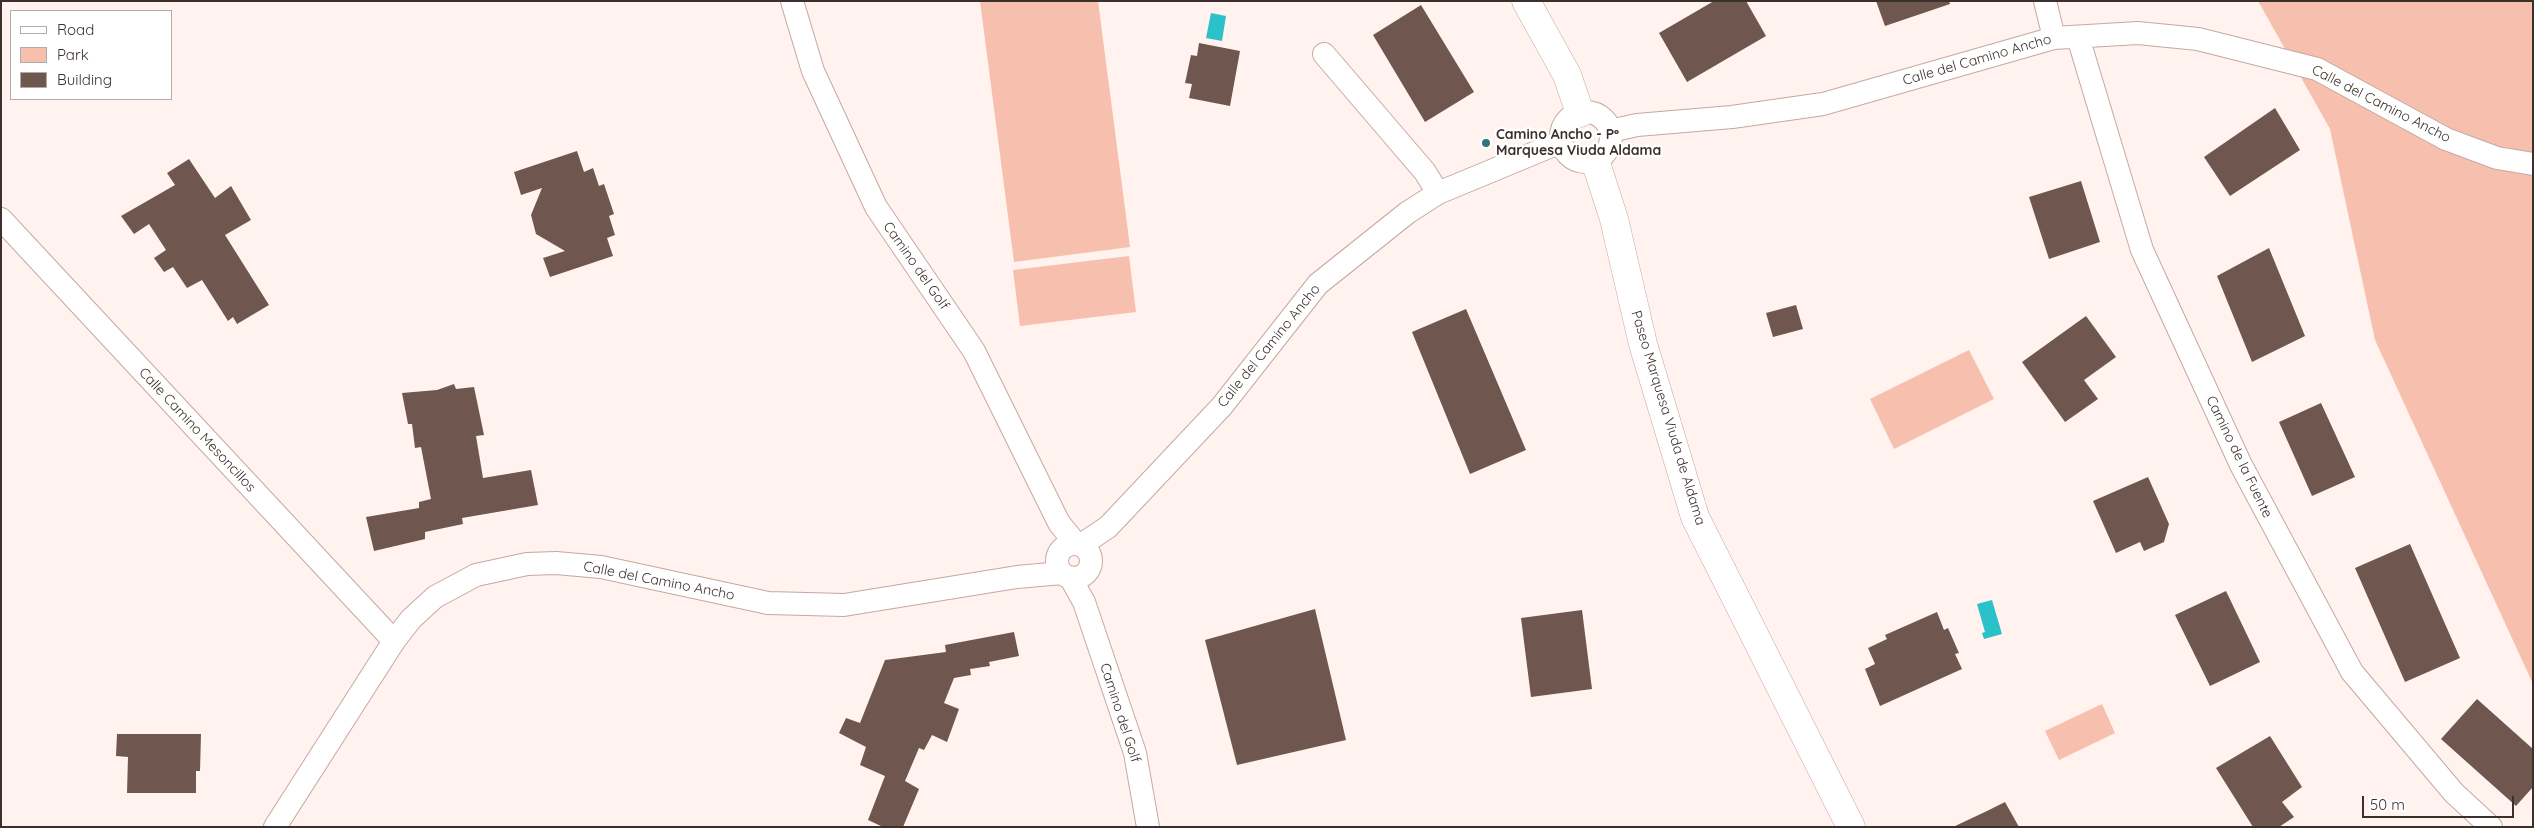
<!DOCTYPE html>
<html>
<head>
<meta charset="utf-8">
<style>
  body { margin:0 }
  #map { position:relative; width:2534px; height:828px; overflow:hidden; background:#fff2ef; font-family:Quicksand,sans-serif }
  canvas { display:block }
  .frame { position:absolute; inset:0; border:2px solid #3b302c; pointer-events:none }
  .legend { position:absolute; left:10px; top:10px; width:162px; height:90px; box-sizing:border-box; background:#fff; border:1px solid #b1acab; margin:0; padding:6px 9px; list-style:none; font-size:15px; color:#3b302c }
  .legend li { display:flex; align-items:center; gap:10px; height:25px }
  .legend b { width:25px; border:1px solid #b1acab }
  .scale { position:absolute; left:2362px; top:796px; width:152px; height:22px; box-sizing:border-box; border:2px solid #3b302c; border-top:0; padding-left:6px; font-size:15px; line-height:18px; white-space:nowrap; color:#3b302c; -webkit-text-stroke:4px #fff; paint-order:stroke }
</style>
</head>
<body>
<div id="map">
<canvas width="2534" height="828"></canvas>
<div class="frame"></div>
<ul class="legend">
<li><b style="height:6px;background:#fff"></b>Road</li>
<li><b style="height:14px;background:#f7bfad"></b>Park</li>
<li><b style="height:14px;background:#6f574f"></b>Building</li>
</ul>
<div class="scale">50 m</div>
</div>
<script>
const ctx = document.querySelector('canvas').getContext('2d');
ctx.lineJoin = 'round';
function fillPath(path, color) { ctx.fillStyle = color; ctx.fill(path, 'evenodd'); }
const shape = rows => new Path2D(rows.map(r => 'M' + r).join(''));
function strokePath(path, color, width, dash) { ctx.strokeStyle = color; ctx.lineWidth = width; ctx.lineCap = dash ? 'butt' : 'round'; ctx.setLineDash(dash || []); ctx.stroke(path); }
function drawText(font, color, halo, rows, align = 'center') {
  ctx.font = font + ' Quicksand,sans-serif'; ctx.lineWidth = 5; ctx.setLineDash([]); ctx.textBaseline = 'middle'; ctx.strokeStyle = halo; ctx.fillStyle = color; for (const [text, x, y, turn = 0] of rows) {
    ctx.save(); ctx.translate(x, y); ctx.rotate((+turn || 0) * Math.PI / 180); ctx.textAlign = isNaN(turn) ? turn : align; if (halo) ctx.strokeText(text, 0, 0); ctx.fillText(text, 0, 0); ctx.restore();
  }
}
const green = shape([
  [980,1,1098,1,1130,247,1014,262],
  [2258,1,2533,1,2533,684,2375,340,2330,129],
  [1129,256,1136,312,1020,326,1013,270],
  [1969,350,1994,399,1894,449,1870,399],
  [2102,704,2115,733,2059,760,2045,731]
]);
const water = shape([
  [1211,13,1226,16,1222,41,1206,38],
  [1992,600,2002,634,1984,639,1982,633,1985,632,1977,604]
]);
const building = shape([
  [1714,1,1746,1,1766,36,1687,82,1659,33],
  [1876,1,1949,1,1950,4,1885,26],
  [1421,5,1474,92,1425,122,1373,35],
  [1199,43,1240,51,1230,106,1189,98,1192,84,1185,83,1191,55,1197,56],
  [2275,108,2300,150,2230,196,2204,157],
  [577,151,584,172,593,168,599,186,604,184,614,214,609,216,615,235,607,238,613,256,550,277,543,258,565,251,536,234,531,215,542,188,521,195,514,172],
  [189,159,215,198,231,186,251,220,225,235,269,305,237,324,233,317,228,321,202,280,187,288,173,267,164,272,154,258,166,250,149,224,134,234,121,216,175,185,167,173],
  [2081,181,2100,242,2049,259,2029,197],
  [2269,248,2305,336,2252,362,2217,276],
  [1796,305,1803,329,1773,337,1766,313],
  [1466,309,1526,450,1470,474,1412,332],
  [2086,316,2116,357,2084,380,2098,399,2065,422,2022,362],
  [454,384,456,389,474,387,484,435,476,436,483,478,531,470,538,505,462,518,463,524,425,532,425,539,374,551,366,517,419,508,419,502,431,499,421,447,415,448,412,424,408,424,402,393,437,390],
  [2321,403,2355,477,2312,496,2279,422],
  [2148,477,2169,524,2164,542,2144,551,2140,542,2116,553,2093,501],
  [2410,544,2460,658,2405,682,2355,568],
  [2226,591,2260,662,2210,686,2175,615],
  [1315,609,1346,740,1237,765,1205,640],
  [1582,610,1592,689,1531,697,1521,618],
  [1937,612,1944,630,1948,628,1959,653,1955,654,1962,669,1880,706,1865,669,1875,664,1868,648,1887,639,1885,635],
  [1014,632,1019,656,989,662,990,666,970,669,971,675,954,678,944,703,959,709,947,742,932,735,924,750,919,748,905,781,919,789,903,827,883,827,868,820,885,776,860,765,866,747,839,733,846,718,860,723,885,660,946,652,945,645],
  [2477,699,2533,749,2533,787,2516,806,2441,739],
  [117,734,201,734,200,771,196,771,196,793,127,793,128,757,116,756],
  [2270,736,2302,787,2282,802,2294,817,2279,827,2253,827,2216,768],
  [2005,802,2019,827,1953,827,1987,811]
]);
const minor = shape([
  [792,1,813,71,876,207,974,351,1059,523,1076,544],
  [2045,1,2054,38],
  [2078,37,2142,250,2241,465,2352,672,2454,793,2491,827],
  [1324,54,1425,172,1438,193],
  '1561 137a25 25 0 1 1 50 0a25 25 0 1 1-50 0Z',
  [1610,131,1637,125,1732,117,1823,104,2054,38,2138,33,2198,39,2317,69,2446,139,2497,158,2533,164],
  [1,219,394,641],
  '1057 561a17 17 0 1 1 34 0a17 17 0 1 1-34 0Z',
  [1081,545,1108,527,1222,406,1318,284,1407,213,1438,193,1561,142],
  [1070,577,1084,602,1135,753,1148,827],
  [275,827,394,641,411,619,435,597,476,575,527,564,556,563,601,567,768,603,844,605,1017,577,1062,573]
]);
const tertiary = shape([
  [1526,1,1567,75,1580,113],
  [1595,160,1614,219,1643,344,1695,517,1851,827]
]);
const markers = [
  [1486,143,5,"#2c767a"]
];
const streetNames = [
  ["Calle del Camino Ancho",1977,60,-16],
  ["Calle del Camino Ancho",2381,104,27],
  ["Camino del Golf",916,266,55],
  ["Calle del Camino Ancho",1269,346,-51],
  ["Paseo Marquesa Viuda de Aldama",1668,418,73],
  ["Calle Camino Mesoncillos",197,430,47],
  ["Camino de la Fuente",2239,457,64],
  ["Calle del Camino Ancho",659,581,11],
  ["Camino del Golf",1120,713,72]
];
const poiNames = [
  ["Camino Ancho - Pº",1496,135],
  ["Marquesa Viuda Aldama",1496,151]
];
fillPath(green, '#f7bfad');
fillPath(water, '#2bc1c8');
fillPath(building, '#6f574f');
strokePath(minor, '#c5a9a0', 24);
strokePath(tertiary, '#c5a9a0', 29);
strokePath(minor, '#fff', 22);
strokePath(tertiary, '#fff', 28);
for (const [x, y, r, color] of markers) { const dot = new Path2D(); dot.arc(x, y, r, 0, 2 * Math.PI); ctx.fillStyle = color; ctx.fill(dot); strokePath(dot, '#fff', 2); }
drawText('14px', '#3b302c', '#fff', streetNames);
drawText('bold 14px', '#3b302c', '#fff', poiNames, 'left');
</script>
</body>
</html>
